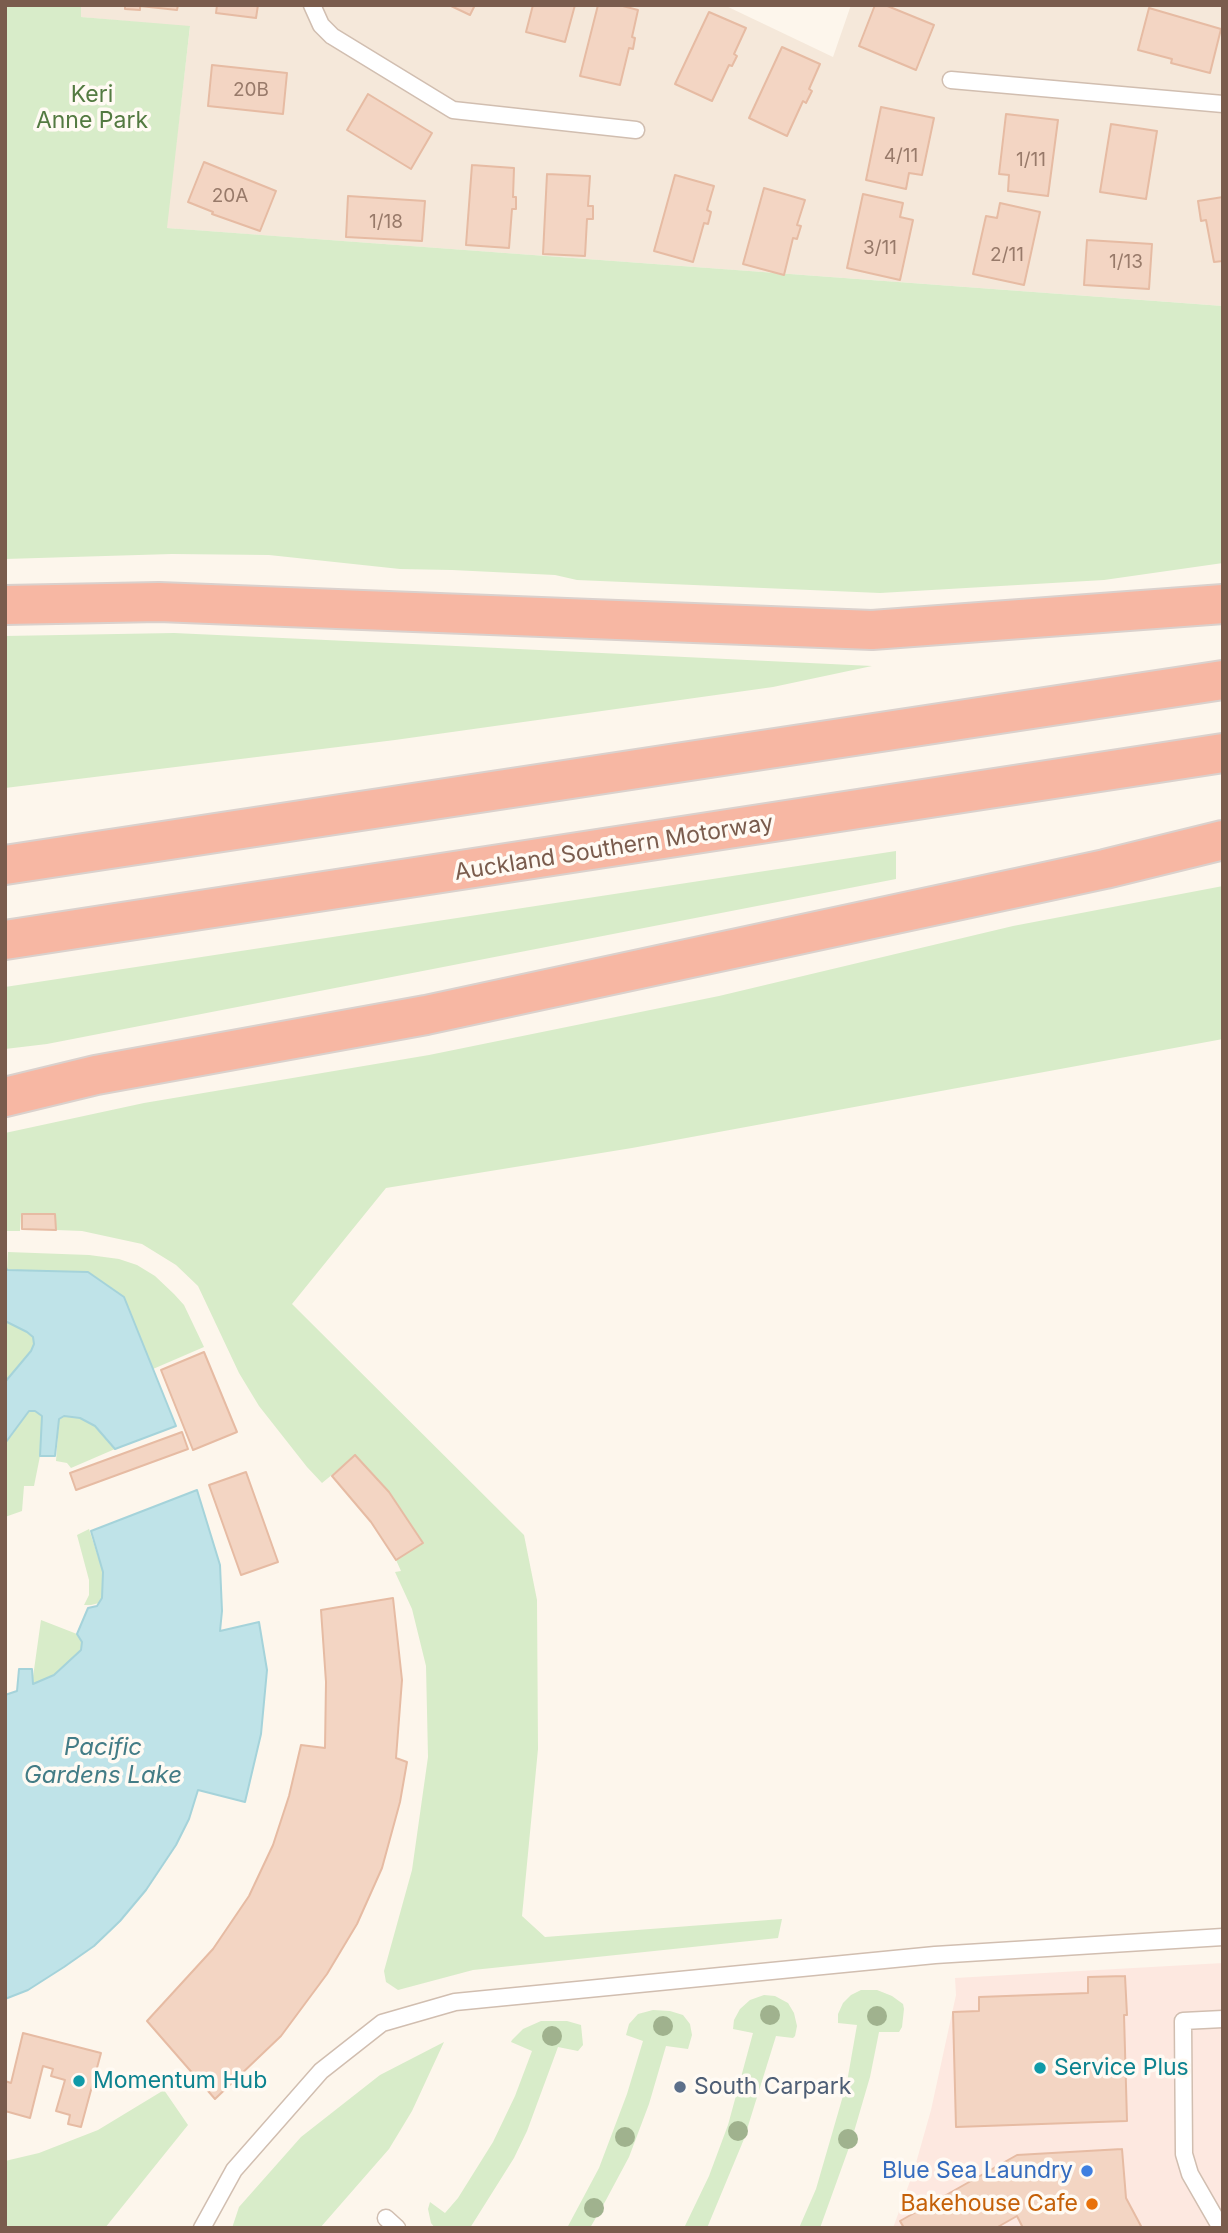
<!DOCTYPE html>
<html>
<head>
<meta charset="utf-8">
<style>
  body { margin:0 }
  #map { position:relative; width:1228px; height:2233px; overflow:hidden; background:#fdf6ec; font-family:Inter,sans-serif }
  canvas { display:block }
  .frame { position:absolute; inset:0; border:7px solid #7a5c4d; pointer-events:none }
</style>
</head>
<body>
<div id="map">
<canvas width="1228" height="2233"></canvas>
<div class="frame"></div>
</div>
<script>
const ctx = document.querySelector('canvas').getContext('2d');
ctx.lineJoin = 'round';
function fillPath(path, color) { ctx.fillStyle = color; ctx.fill(path, 'evenodd'); }
const shape = rows => new Path2D(rows.map(r => 'M' + r).join(''));
function strokePath(path, color, width, dash) { ctx.strokeStyle = color; ctx.lineWidth = width; ctx.lineCap = dash ? 'butt' : 'round'; ctx.setLineDash(dash || []); ctx.stroke(path); }
function drawText(font, color, halo, rows, align = 'center') {
  ctx.font = font + ' Inter,sans-serif'; ctx.lineWidth = 7; ctx.setLineDash([]); ctx.textBaseline = 'middle'; ctx.strokeStyle = halo; ctx.fillStyle = color; for (const [text, x, y, turn = 0] of rows) {
    ctx.save(); ctx.translate(x, y); ctx.rotate((+turn || 0) * Math.PI / 180); ctx.textAlign = isNaN(turn) ? turn : align; if (halo) ctx.strokeText(text, 0, 0); ctx.fillText(text, 0, 0); ctx.restore();
  }
}
const residential = shape([
  [81,5,724,5,833,57,851,5,1223,5,1223,306,166,228,190,27,80,17]
]);
const commercial = shape([
  [1223,1963,1223,2228,893,2228,914,2170,931,2110,956,1995,955,1978]
]);
const green = shape([
  [5,5,81,5,81,17,190,26,167,228,1223,306,1223,563,1104,580,880,593,577,580,555,575,452,570,400,569,269,555,172,554,5,559],
  [174,633,456,646,872,666,773,687,395,740,5,788,5,636],
  [896,851,896,879,47,1044,5,1049,5,987],
  [1223,886,1223,1039,632,1148,386,1188,292,1304,524,1535,537,1600,538,1749,522,1916,545,1937,782,1919,778,1938,473,1970,398,1990,386,1982,384,1971,412,1870,428,1757,426,1666,412,1609,395,1572,401,1571,396,1560,423,1543,389,1493,355,1456,322,1483,307,1467,259,1406,239,1373,198,1286,176,1265,142,1244,82,1231,56,1230,55,1214,21,1214,20,1231,5,1231,5,1133,144,1103,429,1055,719,996,1013,926],
  [8,1252,89,1255,119,1259,137,1265,155,1276,174,1294,184,1305,204,1347,153,1369,124,1298,7,1270],
  [5,1321,27,1332,33,1337,34,1344,32,1351,5,1382],
  [29,1411,35,1411,42,1415,40,1456,34,1486,24,1486,22,1511,5,1517,6,1442],
  [64,1416,80,1418,95,1426,115,1449,71,1468,67,1463,56,1461,59,1419],
  [89,1529,103,1572,102,1598,99,1603,91,1605,84,1605,89,1595,89,1580,77,1535],
  [41,1620,77,1634,82,1642,81,1650,54,1675,32,1684],
  [861,1990,877,1990,892,1996,903,2004,904,2009,902,2027,899,2032,879,2032,870,2077,851,2142,820,2228,799,2228,816,2189,847,2082,857,2025,838,2023,838,2014,843,2003,851,1995],
  [764,1995,775,1996,788,2003,794,2013,797,2026,795,2036,793,2038,776,2036,744,2139,707,2228,684,2228,709,2176,728,2125,753,2033,733,2029,734,2020,740,2009,750,2000],
  [653,2010,670,2011,683,2015,690,2024,692,2035,688,2049,666,2046,649,2104,629,2157,606,2200,590,2228,567,2228,599,2168,627,2094,643,2041,626,2035,629,2024,638,2014],
  [541,2021,567,2021,581,2025,583,2045,578,2051,558,2047,527,2131,514,2158,470,2228,435,2228,431,2223,428,2209,430,2202,445,2213,458,2198,493,2142,515,2096,532,2051,511,2042,512,2040,523,2029],
  [444,2042,412,2111,389,2149,320,2228,232,2228,239,2207,301,2137,380,2075],
  [164,2090,188,2125,105,2228,5,2228,5,2161,39,2153,98,2130]
]);
const water = shape([
  [5,1265,7,1270,88,1272,124,1297,176,1426,115,1449,95,1426,80,1418,64,1416,59,1419,55,1456,40,1456,42,1416,35,1411,29,1411,6,1442,5,1456,5,1382,31,1351,34,1344,33,1337,27,1332,5,1321,5,1265],
  [197,1490,220,1565,222,1611,220,1631,259,1622,267,1670,261,1734,245,1802,198,1790,189,1819,176,1845,146,1890,120,1921,94,1946,64,1967,28,1990,5,1999,5,1695,17,1691,19,1669,32,1669,33,1684,54,1675,81,1650,82,1642,77,1634,88,1608,97,1606,102,1598,103,1572,91,1531,197,1490]
]);
const building = shape([
  [125,5,178,5,177,10,140,6,140,10,125,9,125,5],
  [217,5,258,5,256,18,216,13,217,5],
  [449,5,475,5,470,15,449,5],
  [533,5,578,5,575,5,565,42,526,32,533,5],
  [598,5,619,5,638,10,632,37,635,38,633,49,629,48,620,85,580,76,598,5],
  [875,5,885,5,934,25,916,70,859,46,875,5],
  [1149,8,1221,29,1210,73,1171,63,1172,59,1138,50,1149,8],
  [709,12,746,28,734,54,737,56,732,66,729,65,712,101,675,84,709,12],
  [782,47,820,64,809,89,812,91,806,103,803,101,787,136,749,118,782,47],
  [212,65,287,73,283,114,208,106,212,65],
  [368,94,432,133,411,169,347,130,368,94],
  [881,107,934,118,922,175,909,173,906,189,866,180,881,107],
  [1006,114,1058,120,1048,196,1008,191,1009,175,999,174,1006,114],
  [1111,124,1157,131,1146,199,1100,192,1111,124],
  [204,162,276,191,260,231,212,214,213,212,188,202,204,162],
  [472,165,514,168,513,197,516,197,516,209,512,209,509,248,466,245,472,165],
  [547,174,590,176,588,206,593,206,593,219,587,219,585,256,543,254,547,174],
  [675,175,714,186,707,210,711,212,708,224,704,223,693,262,654,251,675,175],
  [764,188,805,200,797,225,801,226,797,239,793,238,784,275,743,264,764,188],
  [863,194,903,203,900,217,913,220,900,280,847,268,863,194],
  [348,196,425,201,422,241,346,237,348,196],
  [1223,197,1223,261,1214,262,1206,220,1201,221,1198,201,1223,197],
  [1000,203,1040,212,1024,285,973,274,986,216,997,218,1000,203],
  [1087,240,1152,244,1149,289,1084,285,1087,240],
  [22,1214,55,1214,56,1230,22,1229,22,1214],
  [204,1352,237,1432,193,1450,161,1370,204,1352],
  [182,1432,188,1449,76,1490,70,1473,182,1432],
  [355,1455,389,1492,423,1543,396,1560,371,1522,332,1476,355,1455],
  [246,1472,278,1562,241,1575,209,1485,246,1472],
  [393,1598,402,1680,396,1758,407,1762,400,1802,382,1868,357,1924,327,1974,281,2036,215,2099,147,2021,213,1949,249,1896,273,1845,289,1796,301,1745,325,1748,326,1682,321,1610,393,1598],
  [1125,1976,1127,2015,1124,2015,1127,2121,956,2127,953,2012,979,2011,979,1997,1088,1993,1088,1977,1125,1976],
  [23,2033,101,2053,81,2127,68,2124,70,2115,56,2111,65,2080,51,2076,53,2069,43,2066,30,2118,5,2111,5,2081,11,2083,23,2033],
  [1122,2149,1126,2198,1142,2228,1023,2228,1017,2216,996,2228,904,2228,900,2221,1017,2155,1122,2149]
]);
const lane = shape([
  [312,5,321,25,332,36,453,110,636,130],
  [951,80,1223,104],
  [386,2218,397,2228],
  [202,2228,234,2170,321,2071,382,2023,455,2002,935,1955,1223,1937],
  [1221,2228,1190,2174,1184,2154,1183,2021,1223,2019]
]);
const highway = shape([
  [5,605,159,602,872,630,1223,604],
  [5,865,1223,680],
  [5,940,1223,753],
  [5,1097,96,1075,426,1015,1105,869,1223,840]
]);
const trees = [
  [770,2015],
  [877,2016],
  [663,2026],
  [552,2036],
  [738,2131],
  [625,2137],
  [848,2139],
  [594,2208]
];
const markers = [
  [1040,2068,7,"#0f9aa8"],
  [79,2081,7,"#0f9aa8"],
  [680,2087,7,"#5c6f8a"],
  [1087,2171,7,"#3f7fe0"],
  [1092,2204,7,"#e8710a"]
];
const numberNames = [
  ["20B",251,90],
  ["4/11",901,156],
  ["1/11",1031,160],
  ["20A",230,196],
  ["1/18",386,222],
  ["3/11",880,248],
  ["2/11",1007,255],
  ["1/13",1126,262]
];
const parkNames = [
  ["Keri",92,95],
  ["Anne Park",92,121]
];
const streetNames = [
  ["Auckland Southern Motorway",614,848,-9]
];
const cultureNames = [
  ["Service Plus",1054,2068],
  ["Momentum Hub",93,2081]
];
const serviceNames = [
  ["South Carpark",694,2087]
];
const shopNames = [
  ["Blue Sea Laundry",1073,2171]
];
const foodNames = [
  ["Bakehouse Cafe",1078,2204]
];
const waterNames = [
  ["Pacific",103,1748],
  ["Gardens Lake",103,1776]
];
fillPath(residential, '#f5e8da');
fillPath(commercial, '#fde8e0');
fillPath(green, '#d8ecc9');
fillPath(water, '#bfe3e8');
strokePath(water, '#a5d3da', 2);
fillPath(building, '#f3d5c3');
strokePath(building, '#e6bba3', 2);
strokePath(lane, '#d1beb0', 19);
strokePath(highway, '#dad1cd', 42);
strokePath(lane, '#fff', 16);
strokePath(highway, '#f7b7a3', 38);
ctx.fillStyle = '#a0b28e';
for (const [x, y] of trees) { ctx.beginPath(); ctx.arc(x, y, 10, 0, 2 * Math.PI); ctx.fill(); }
for (const [x, y, r, color] of markers) { const dot = new Path2D(); dot.arc(x, y, r, 0, 2 * Math.PI); ctx.fillStyle = color; ctx.fill(dot); strokePath(dot, '#fffaf3', 2.5); }
drawText('19px', '#987a6a', null, numberNames);
drawText('23px', '#537a41', '#fffaf3', parkNames);
drawText('23px', '#7a5c4d', '#fffaf3', streetNames);
drawText('23px', '#0d838f', '#fffaf3', cultureNames, 'left');
drawText('23px', '#4e5e75', '#fffaf3', serviceNames, 'left');
drawText('23px', '#366cbe', '#fffaf3', shopNames, 'right');
drawText('23px', '#c56008', '#fffaf3', foodNames, 'right');
drawText('italic 24px', '#437c86', '#fffaf3', waterNames);
</script>
</body>
</html>
